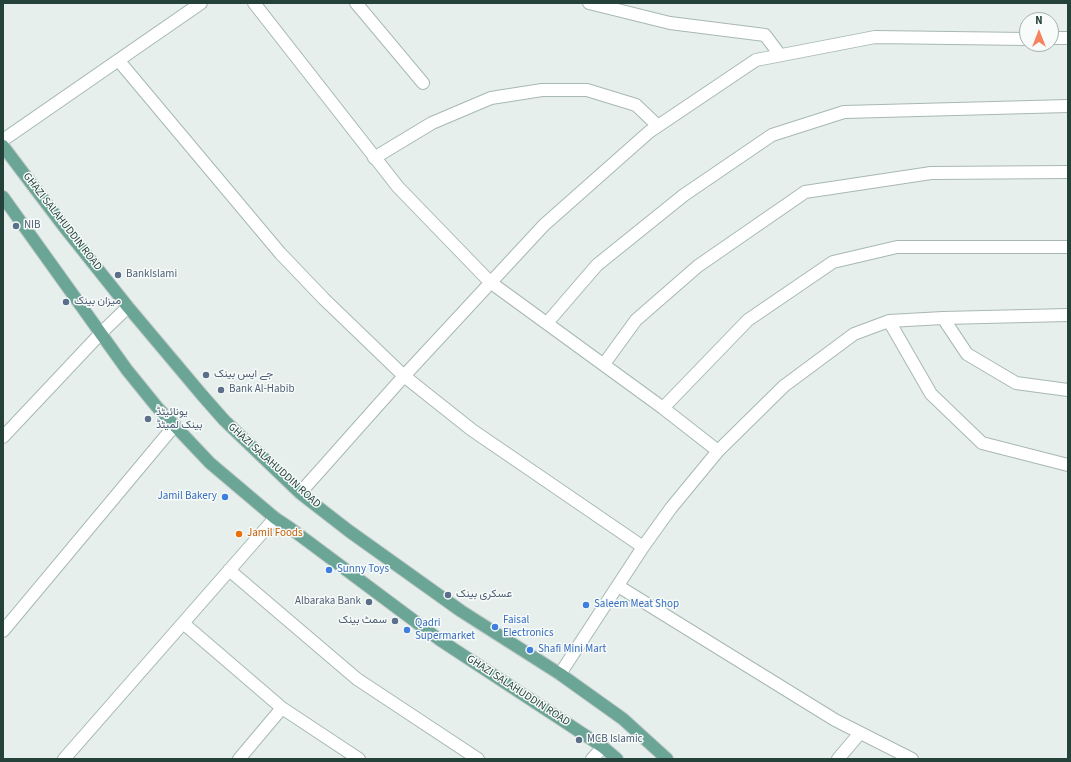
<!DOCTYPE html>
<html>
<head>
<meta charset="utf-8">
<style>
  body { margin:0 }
  #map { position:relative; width:1071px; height:762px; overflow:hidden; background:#e6efeb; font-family:"Source Sans 3",sans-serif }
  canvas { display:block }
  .frame { position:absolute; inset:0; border:4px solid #24423a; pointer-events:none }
  .north { position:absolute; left:1019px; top:12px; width:40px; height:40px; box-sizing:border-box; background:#f7fbf9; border:1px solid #a3b1ad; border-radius:50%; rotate:0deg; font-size:11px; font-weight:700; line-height:16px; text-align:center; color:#24423a }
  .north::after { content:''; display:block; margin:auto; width:14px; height:18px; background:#f4845f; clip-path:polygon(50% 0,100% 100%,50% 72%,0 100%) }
</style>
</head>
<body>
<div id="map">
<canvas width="1071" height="762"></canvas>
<div class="frame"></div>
<div class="north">N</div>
</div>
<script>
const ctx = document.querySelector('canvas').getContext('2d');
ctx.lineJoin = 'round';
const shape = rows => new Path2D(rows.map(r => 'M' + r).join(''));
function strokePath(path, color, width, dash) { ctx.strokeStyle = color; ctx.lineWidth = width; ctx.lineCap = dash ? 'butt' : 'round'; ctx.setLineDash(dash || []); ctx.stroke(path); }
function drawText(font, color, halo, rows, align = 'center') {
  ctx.font = font + ' "Source Sans 3",Vazirmatn,sans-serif'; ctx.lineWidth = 3; ctx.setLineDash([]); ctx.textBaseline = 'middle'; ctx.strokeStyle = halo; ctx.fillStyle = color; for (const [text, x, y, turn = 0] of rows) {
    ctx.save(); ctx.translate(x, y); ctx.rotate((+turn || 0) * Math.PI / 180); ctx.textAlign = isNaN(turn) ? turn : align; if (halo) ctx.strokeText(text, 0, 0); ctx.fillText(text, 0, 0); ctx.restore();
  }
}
const minor = shape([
  [254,3,398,187,490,282,663,408,718,451],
  [356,3,423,83],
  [589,3,670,23,765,35,780,55],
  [1051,38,1068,38],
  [119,61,280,253,324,299,404,376,472,430,643,547],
  [3,140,201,3],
  [374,158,432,123,491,98,542,90,587,90,636,105,658,126],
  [943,318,967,354,1016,383,1068,390],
  [889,321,931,394,982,443,1068,465],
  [547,323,597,265,684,195,772,135,844,112,1068,106],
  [604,364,636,320,698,266,805,192,931,173,1068,172],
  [663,408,748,320,833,262,897,247,1068,247],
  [3,437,101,333,128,307],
  [300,493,404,376,544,225,649,132,756,60,875,37,1027,39],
  [229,570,357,679,478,759],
  [618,586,835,720,912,759],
  [183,623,282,708,359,759],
  [3,631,175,425],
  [560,674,643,547,671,508,718,451,784,386,854,334,889,321,943,318,1068,315],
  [64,759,275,518],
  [239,759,282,708],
  [592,759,603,747],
  [838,759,860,733]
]);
const major = shape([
  [3,146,65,228,128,307,202,395,224,420,300,493,349,531,461,611,560,674,623,719,667,759],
  [3,197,127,370,157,407,210,463,275,518,290,528,440,640,603,747,617,759]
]);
const markers = [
  [16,226,4,"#5c6f8a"],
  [118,275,4,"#5c6f8a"],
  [66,302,4,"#5c6f8a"],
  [206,375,4,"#5c6f8a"],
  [221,390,4,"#5c6f8a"],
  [148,419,4,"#5c6f8a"],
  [225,497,4,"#3f7fe0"],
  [239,534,4,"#e8710a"],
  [329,570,4,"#3f7fe0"],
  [448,595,4,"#5c6f8a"],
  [369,602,4,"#5c6f8a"],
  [586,605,4,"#3f7fe0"],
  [395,621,4,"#5c6f8a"],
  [495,627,4,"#3f7fe0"],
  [407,630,4,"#3f7fe0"],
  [530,650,4,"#3f7fe0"],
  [579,740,4,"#5c6f8a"]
];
const streetNames = [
  ["GHAZI SALAHUDDIN ROAD",62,222,52],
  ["GHAZI SALAHUDDIN ROAD",274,466,42],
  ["GHAZI SALAHUDDIN ROAD",518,691,33]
];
const serviceNames = [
  ["NIB",24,226],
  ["BankIslami",126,275],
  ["میزان بینک",74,302],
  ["جے ایس بینک",214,375],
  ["Bank Al-Habib",229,390],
  ["یونائیٹڈ",156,413],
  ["بینک لمیٹڈ",156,426],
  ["عسکری بینک",456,595],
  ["Albaraka Bank",361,602,"right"],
  ["سمٹ بینک",387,621,"right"],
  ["MCB Islamic",587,740]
];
const shopNames = [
  ["Jamil Bakery",217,497,"right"],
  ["Sunny Toys",337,570],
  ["Saleem Meat Shop",594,605],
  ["Faisal",503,621],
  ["Electronics",503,634],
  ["Qadri",415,624],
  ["Supermarket",415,637],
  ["Shafi Mini Mart",538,650]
];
const foodNames = [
  ["Jamil Foods",247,534]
];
strokePath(minor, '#a8b8b2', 14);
strokePath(major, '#c2cac8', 14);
strokePath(minor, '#fff', 12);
strokePath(major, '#6aa596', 12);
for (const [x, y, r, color] of markers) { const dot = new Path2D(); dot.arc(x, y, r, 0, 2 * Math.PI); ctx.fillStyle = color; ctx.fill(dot); strokePath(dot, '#f7fbf9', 1.5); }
drawText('11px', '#24423a', '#f7fbf9', streetNames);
drawText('11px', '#4e5e75', '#f7fbf9', serviceNames, 'left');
drawText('11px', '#366cbe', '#f7fbf9', shopNames, 'left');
drawText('11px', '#c56008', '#f7fbf9', foodNames, 'left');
</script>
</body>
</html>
